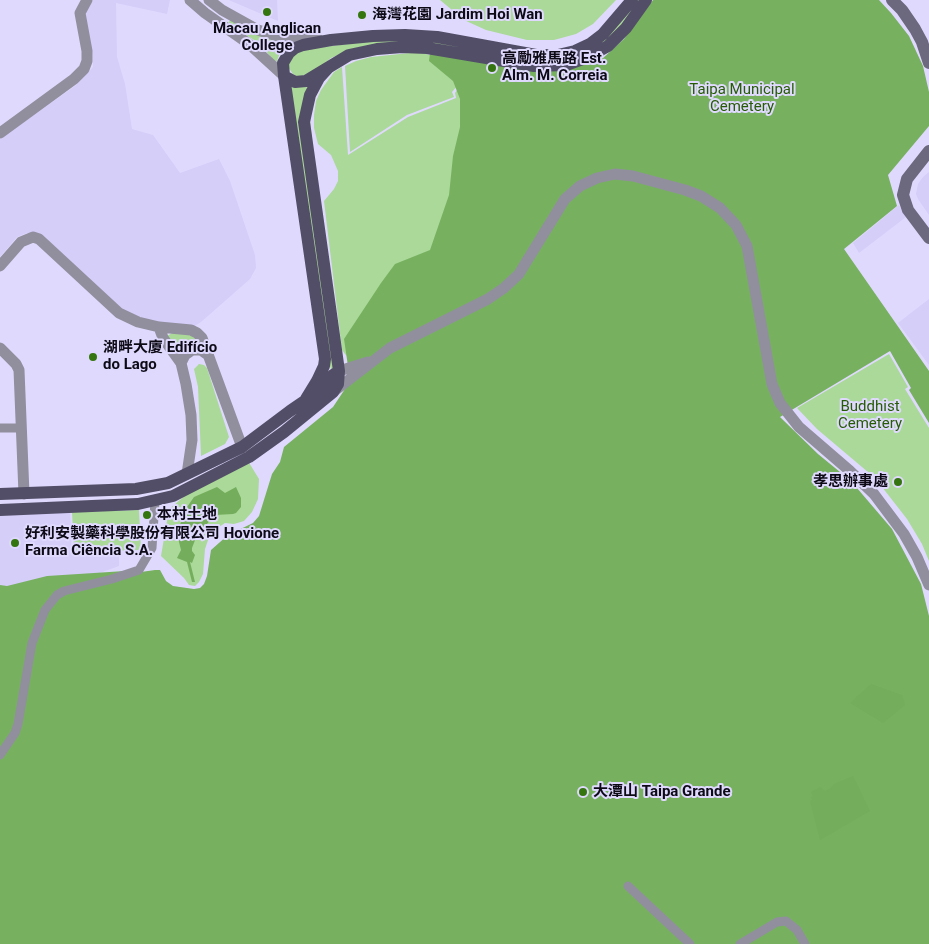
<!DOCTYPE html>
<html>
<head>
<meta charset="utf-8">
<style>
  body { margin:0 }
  canvas { display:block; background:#dfd9fd }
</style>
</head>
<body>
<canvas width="929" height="944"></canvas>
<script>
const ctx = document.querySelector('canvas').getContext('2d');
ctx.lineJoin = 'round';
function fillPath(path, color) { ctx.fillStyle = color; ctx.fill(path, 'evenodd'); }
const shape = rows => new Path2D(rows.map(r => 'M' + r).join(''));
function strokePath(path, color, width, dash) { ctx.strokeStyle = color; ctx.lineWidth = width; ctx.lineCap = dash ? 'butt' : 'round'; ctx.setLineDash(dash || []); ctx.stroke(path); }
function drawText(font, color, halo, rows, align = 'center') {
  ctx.font = font + ' Roboto,"Noto Sans SC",sans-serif'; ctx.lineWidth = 4; ctx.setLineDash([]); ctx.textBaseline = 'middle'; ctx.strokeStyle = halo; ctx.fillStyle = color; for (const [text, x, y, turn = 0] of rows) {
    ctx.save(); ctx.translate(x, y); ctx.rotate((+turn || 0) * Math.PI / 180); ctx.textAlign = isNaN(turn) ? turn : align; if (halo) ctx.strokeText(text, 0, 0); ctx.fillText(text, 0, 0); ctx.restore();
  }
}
const built = shape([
  [93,0,170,0,167,14,116,3,117,57,125,84,132,129,153,135,180,173,219,159,230,181,255,255,256,268,250,279,201,322,193,327,158,323,132,315,109,300,38,233,27,233,17,237,0,257,0,139,75,86,93,67,93,55,85,22,85,12],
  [229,0,277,0,278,21,231,1],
  [929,172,929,215,918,199,916,194,918,184,923,177],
  [899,205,906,217,859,253,853,243],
  [929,299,929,365,898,323],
  [70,511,72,554,119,553,119,566,83,579,0,624,0,514]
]);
const green = shape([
  [440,0,616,0,593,24,576,34,554,40,527,40,486,30,464,20],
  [636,0,641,0,620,28,606,43,593,51,563,61,545,62,434,44,381,44,343,53,331,58,314,72,305,75,298,77,293,74,288,67,290,58,301,50,377,40,433,41,543,59,563,58,592,47,604,40],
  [763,0,350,359,345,354,342,350,324,201,334,189,338,181,338,171,331,155,318,144,314,128,314,115,316,101,321,90,334,72,342,67,348,155,408,117,456,98,455,93,462,83,580,71],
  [230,20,263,36,290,44,280,53,276,63,259,43,228,24],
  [419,52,433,56,459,84,452,92,454,97,407,115,350,152,345,66,356,61,371,57],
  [307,86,334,372,332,372,329,363,291,87],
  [174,332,189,333,198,341,199,344,188,345,180,351,167,336],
  [889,354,908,387,905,389,929,428,929,561,922,544,907,519,875,478,817,429,797,408],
  [199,364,204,365,207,368,229,437,225,444,201,456,198,387,194,369],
  [248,461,259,479,258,499,252,512,244,521,234,524,225,523,219,527,208,540,205,549,203,574,199,582,195,586,189,585,184,578,161,556,169,509,192,490],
  [139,510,141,550,74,552,72,512]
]);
const forest = shape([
  [653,0,879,0,891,13,909,36,923,66,929,92,929,126,888,175,897,206,844,249,929,371,929,423,909,390,911,388,890,351,780,417,818,454,851,481,892,529,921,584,929,616,929,944,0,944,0,585,7,586,47,576,125,571,141,572,155,570,160,570,166,581,173,586,194,589,200,588,204,584,207,576,211,550,228,535,253,523,259,516,272,474,280,462,284,447,333,407,349,383,349,373,344,339,381,283,395,264,430,250,449,195,453,156,460,127,460,99,453,81,429,61,430,53,563,70,603,58,624,39]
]);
const water = shape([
  [217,487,225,493,236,487,241,498,241,507,236,513,233,514,215,515,197,535,192,548,192,551,195,555,192,563,190,562,195,582,192,582,187,562,177,558,181,550,178,538,180,525,185,510,194,497],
  [871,684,902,695,905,705,883,723,850,703],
  [853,776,870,811,820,840,810,801,812,800,811,797,813,796,811,792,820,787,825,791,831,788,834,784]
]);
const minor = shape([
  [0,428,21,428],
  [0,755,15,733,18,724,32,643,45,610,57,595,64,591,112,579,139,570,152,548,155,501],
  [628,886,690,944],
  [740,944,777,922,786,921,797,930,805,944]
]);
const tertiary = shape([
  [190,0,205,13,249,44,284,76],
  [209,0,222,10,258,30,277,36,318,39],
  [0,133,74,79,84,69,87,61,87,51,80,13,87,0],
  [0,266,21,242,33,237,39,239,119,313,138,322,159,327,191,330,197,333,202,338,242,447],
  [159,327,163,338,181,363,186,384,191,415,192,440,187,474],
  [0,348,16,364,19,370,24,494],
  [181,363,185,355,192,350,201,350,208,355],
  [339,371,368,362],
  [333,392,390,348,488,299,504,288,519,274,525,264,565,199,580,186,597,178,615,174,633,176,685,190,701,196,720,208,736,225,747,246,772,384,780,403,799,427,850,471,874,494,904,534,917,557,929,585]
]);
const secondary = shape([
  [892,0,902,10,915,29,922,42,929,63],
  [929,151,907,179,903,195,908,210,929,238]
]);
const primary = shape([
  [284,76,295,82,306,81,349,55,377,49,402,47,427,48,534,66,566,65,588,57,608,46,626,28,646,0],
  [306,399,317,381,324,366,325,359,284,76,283,63,289,53,295,48,303,45,331,40,373,36,405,35,437,37,536,55,558,55,575,51,590,44,603,34,632,0],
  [0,494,136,489,168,483,242,447,290,411,312,396,333,375,339,371],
  [0,510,138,504,173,496,249,457,284,432,333,392,338,384,339,371,304,122,310,95,319,78,329,67]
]);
const markers = [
  [267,12,5,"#35750f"],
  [362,15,5,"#35750f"],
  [492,68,5,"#35750f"],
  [93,357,5,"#35750f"],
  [898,482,5,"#35750f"],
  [147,515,5,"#35750f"],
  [15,543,5,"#35750f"],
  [583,792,5,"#35750f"]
];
const poiNames = [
  ["海灣花園 Jardim Hoi Wan",372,15],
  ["Macau Anglican",267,29,"center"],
  ["College",267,46,"center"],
  ["高勵雅馬路 Est.",502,59],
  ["Alm. M. Correia",502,76],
  ["湖畔大廈 Edifício",103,348],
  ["do Lago",103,365],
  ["孝思辦事處",888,482,"right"],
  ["本村土地",157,515],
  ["好利安製藥科學股份有限公司 Hovione",25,534],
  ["Farma Ciência S.A.",25,551],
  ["大潭山 Taipa Grande",593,792]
];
const parkNames = [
  ["Taipa Municipal",742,90],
  ["Cemetery",742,107],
  ["Buddhist",870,407],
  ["Cemetery",870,424]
];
fillPath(built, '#d5cef9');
fillPath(green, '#abd999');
fillPath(forest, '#77b160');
fillPath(water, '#74ad5c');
strokePath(minor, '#918f9e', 9);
strokePath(tertiary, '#918f9e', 11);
strokePath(secondary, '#6c697e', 12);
strokePath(primary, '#524e67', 12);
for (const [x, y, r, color] of markers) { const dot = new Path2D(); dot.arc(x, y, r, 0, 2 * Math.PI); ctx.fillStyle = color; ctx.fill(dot); strokePath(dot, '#dfd9fd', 2); }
drawText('bold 15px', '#0d0a16', '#dfd9fd', poiNames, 'left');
drawText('15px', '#265c03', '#dfd9fd', parkNames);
</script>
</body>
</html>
